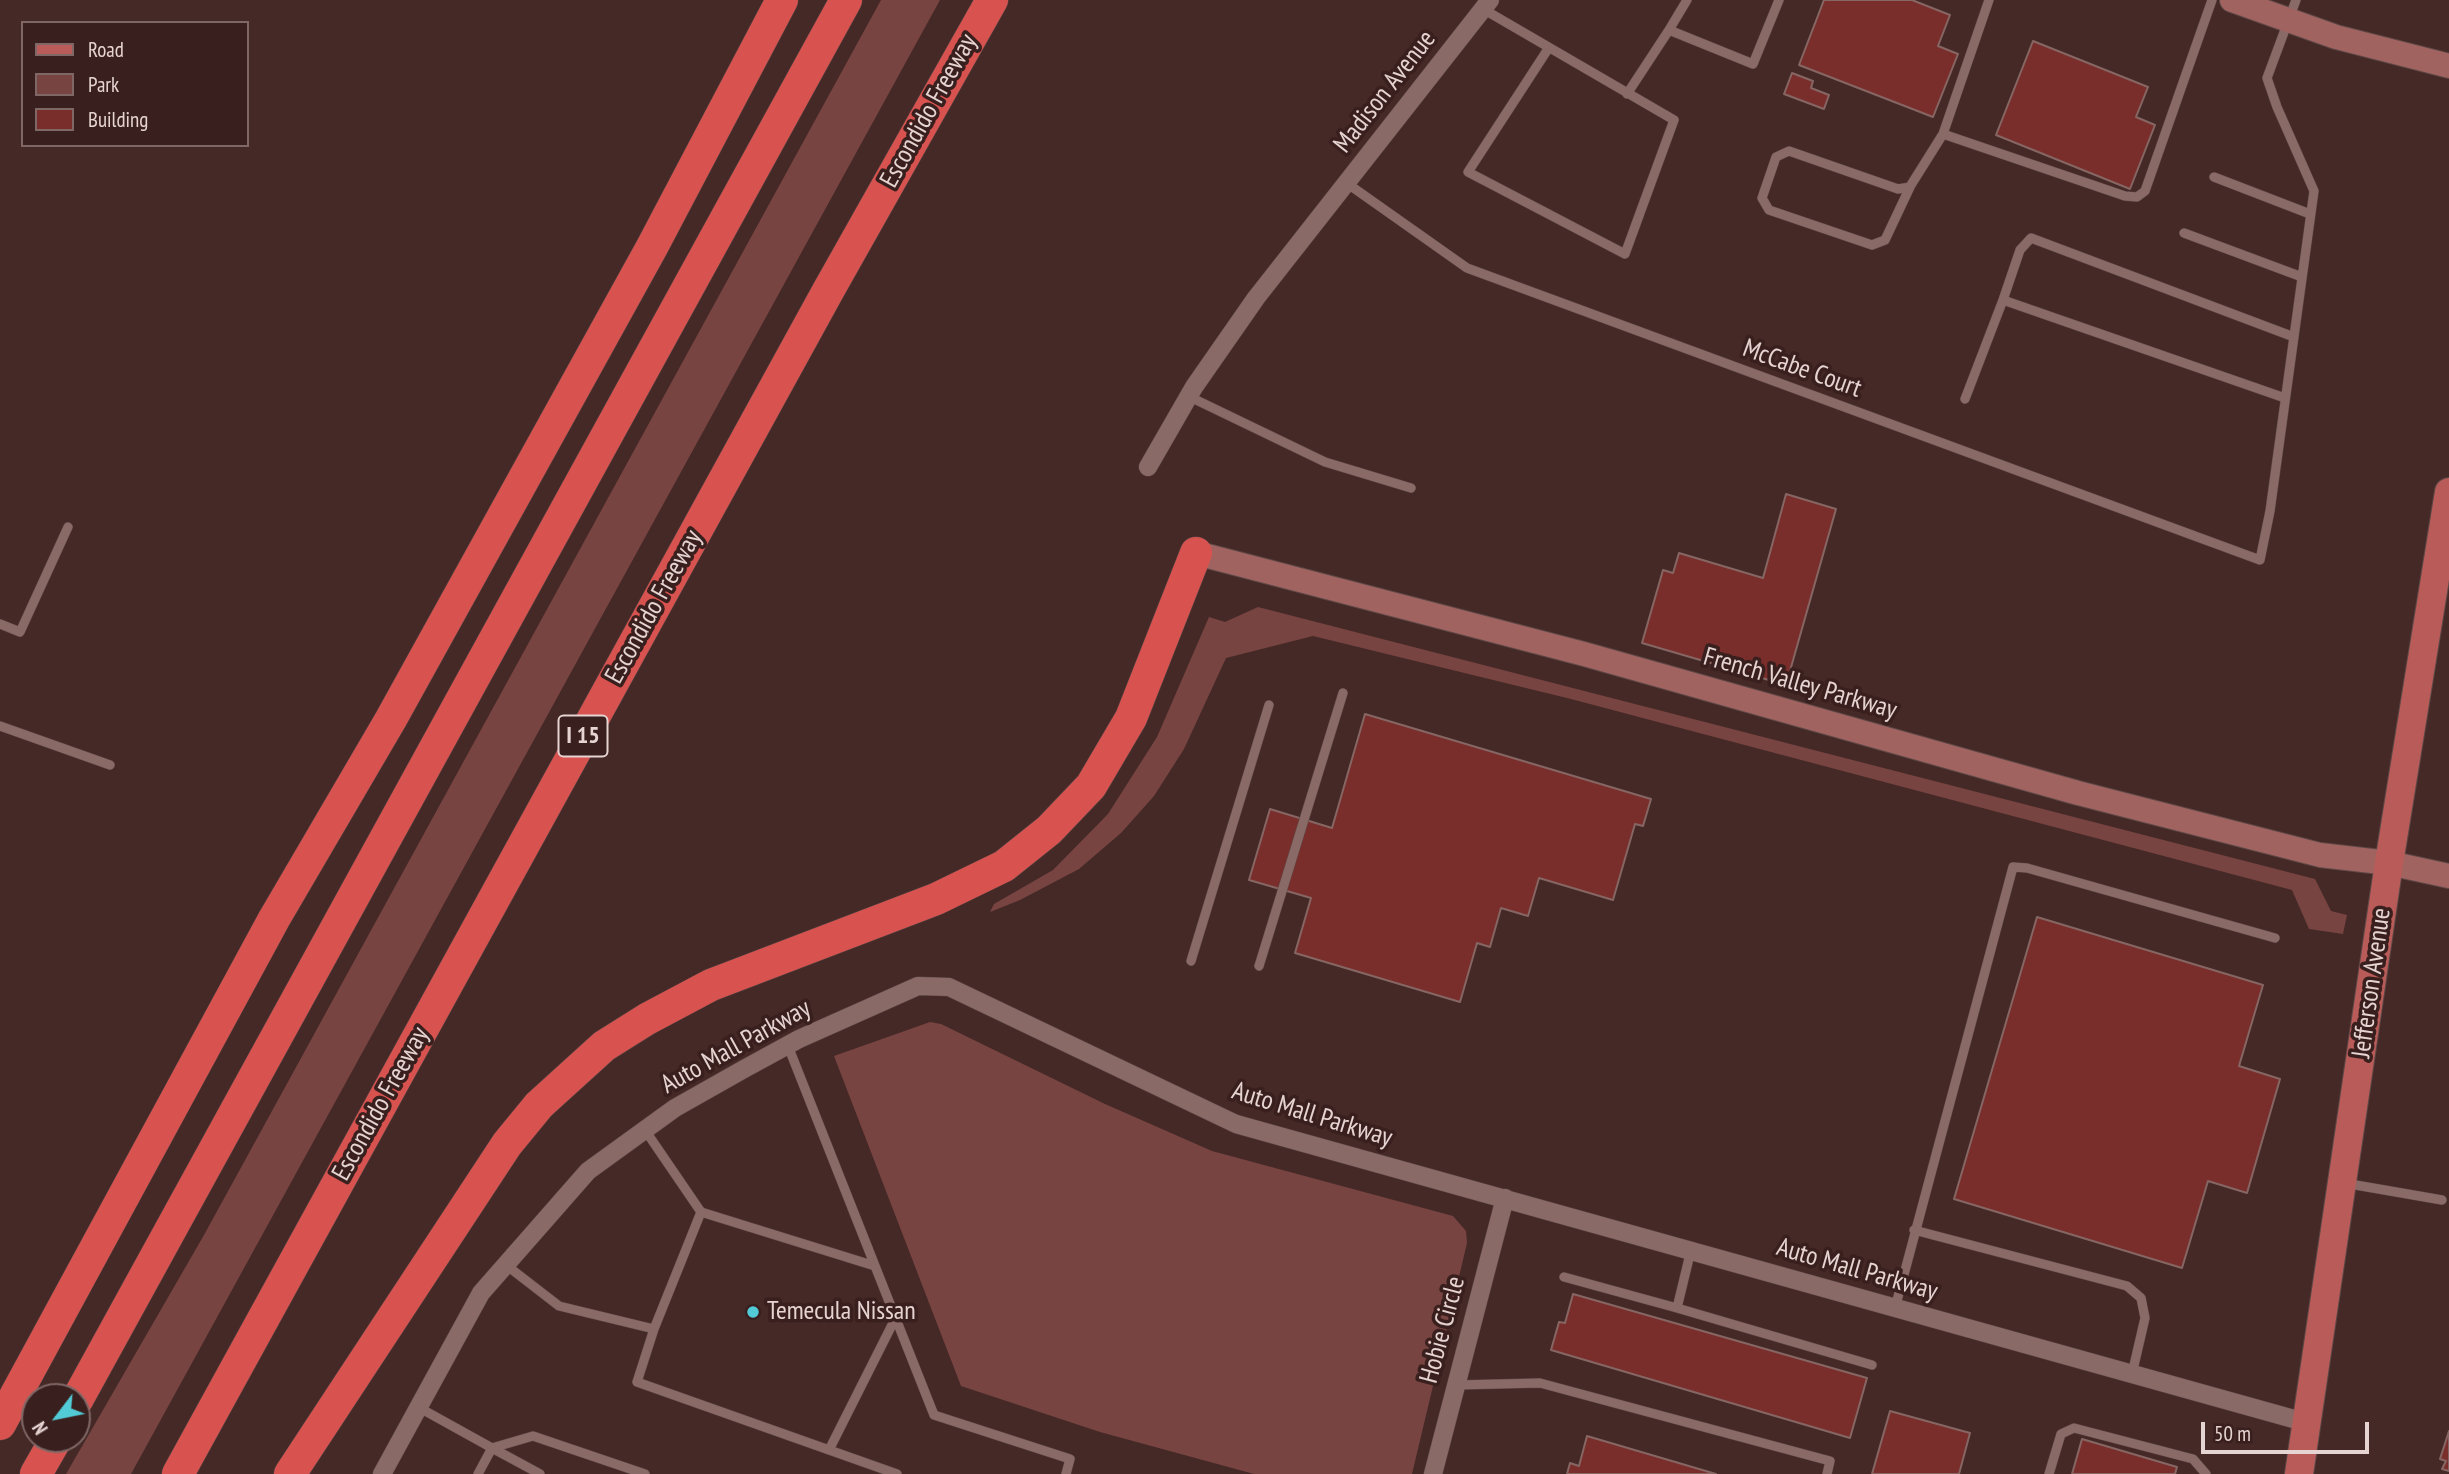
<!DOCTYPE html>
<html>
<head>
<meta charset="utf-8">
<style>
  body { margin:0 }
  #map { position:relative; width:2449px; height:1474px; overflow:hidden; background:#442927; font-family:"PT Sans Narrow",sans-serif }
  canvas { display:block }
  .legend { position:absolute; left:21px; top:21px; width:228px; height:126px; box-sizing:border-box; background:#391f1d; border:2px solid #7e6765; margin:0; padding:9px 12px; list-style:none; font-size:21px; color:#e6d4d2 }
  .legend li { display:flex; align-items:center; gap:14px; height:35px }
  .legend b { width:35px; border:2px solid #7e6765 }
  .north { position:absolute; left:21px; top:1383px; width:70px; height:70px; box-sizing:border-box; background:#391f1d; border:2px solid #7e6765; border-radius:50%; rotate:238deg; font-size:19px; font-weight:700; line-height:28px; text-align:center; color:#e6d4d2 }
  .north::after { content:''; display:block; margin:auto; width:24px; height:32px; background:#52cbd7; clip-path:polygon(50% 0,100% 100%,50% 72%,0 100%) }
  .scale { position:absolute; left:2201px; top:1422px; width:168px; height:32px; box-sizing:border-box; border:4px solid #e6d4d2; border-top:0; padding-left:9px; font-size:21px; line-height:24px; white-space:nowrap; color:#e6d4d2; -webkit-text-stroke:5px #391f1d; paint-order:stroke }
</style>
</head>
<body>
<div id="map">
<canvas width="2449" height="1474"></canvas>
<ul class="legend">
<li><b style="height:9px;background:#b95c59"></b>Road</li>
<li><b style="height:19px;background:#784441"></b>Park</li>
<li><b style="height:19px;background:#792e2c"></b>Building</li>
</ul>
<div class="north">N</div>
<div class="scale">50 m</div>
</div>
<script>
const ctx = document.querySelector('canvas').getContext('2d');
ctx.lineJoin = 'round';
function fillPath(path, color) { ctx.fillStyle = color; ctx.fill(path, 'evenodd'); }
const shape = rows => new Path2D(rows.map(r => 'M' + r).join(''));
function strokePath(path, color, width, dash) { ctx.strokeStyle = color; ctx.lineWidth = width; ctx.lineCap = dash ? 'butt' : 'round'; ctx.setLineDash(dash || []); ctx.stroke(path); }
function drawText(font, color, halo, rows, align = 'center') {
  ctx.font = font + ' "PT Sans Narrow",sans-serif'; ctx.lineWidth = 7; ctx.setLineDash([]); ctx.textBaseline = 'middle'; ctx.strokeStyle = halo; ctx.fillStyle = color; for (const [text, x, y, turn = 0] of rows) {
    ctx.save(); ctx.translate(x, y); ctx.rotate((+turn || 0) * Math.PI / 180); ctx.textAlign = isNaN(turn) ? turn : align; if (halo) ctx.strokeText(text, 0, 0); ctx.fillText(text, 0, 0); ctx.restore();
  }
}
const green = shape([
  [881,0,940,0,131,1474,66,1474,204,1235],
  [1258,607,2315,879,2331,911,2347,915,2343,934,2309,929,2292,890,1571,699,1313,636,1226,658,1184,749,1154,796,1121,833,1079,869,1020,900,990,912,994,904,1053,870,1108,814,1157,737,1209,617,1225,622],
  [930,1022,941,1024,1105,1104,1212,1151,1453,1216,1466,1231,1467,1243,1412,1474,1254,1474,1100,1432,961,1386,834,1056]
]);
const building = shape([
  [1824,0,1912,0,1950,15,1938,46,1958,54,1933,117,1799,65,1824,0],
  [2033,41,2148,87,2136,117,2155,125,2130,189,1996,135,2033,41],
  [1792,73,1813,81,1811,88,1829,95,1824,109,1784,94,1792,73],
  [1786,494,1836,509,1786,685,1642,643,1663,570,1673,573,1679,553,1763,578,1786,494],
  [1365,714,1651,799,1643,826,1635,824,1613,900,1539,878,1528,916,1501,908,1490,947,1477,943,1460,1002,1295,953,1311,898,1249,880,1270,809,1332,828,1365,714],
  [2037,917,2263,985,2239,1066,2280,1079,2247,1193,2208,1181,2182,1268,1954,1199,2037,917],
  [1573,1294,1867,1378,1850,1438,1551,1350,1559,1322,1565,1323,1573,1294],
  [1890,1411,1970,1433,1959,1474,1872,1474,1890,1411],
  [2449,1431,2449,1471,2442,1469,2446,1461,2440,1459,2449,1431],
  [1587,1436,1716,1474,1567,1474,1570,1463,1579,1466,1587,1436],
  [2082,1439,2177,1467,2175,1474,2072,1474,2082,1439]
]);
const lane = shape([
  [1483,9,1674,120,1625,254,1468,172,1548,49],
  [1669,30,1687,0],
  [1627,94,1669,30,1753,64,1779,0],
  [1943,134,2125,196,2137,197,2145,191,2212,0],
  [2214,177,2310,214],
  [1348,184,1467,268,2260,560,2270,511,2314,191,2277,107,2267,78,2296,0],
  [1910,187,1898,189,1789,151,1776,157,1762,198,1769,210,1872,245,1885,240,1910,187,1911,185,1943,134,1989,0],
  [2184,233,2302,277],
  [2003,300,2020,250,2031,238,2294,337],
  [1188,396,1325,462,1411,488],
  [1965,399,2003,300,2285,398],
  [0,624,20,632,68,527],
  [0,726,110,765],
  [1191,961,1269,705],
  [1259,966,1343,693],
  [788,1046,934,1415,1070,1459,1066,1474],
  [645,1130,701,1212,654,1329,637,1382,897,1474],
  [2344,1183,2442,1200],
  [701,1212,875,1266],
  [1914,1230,2127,1286,2141,1298,2145,1318,2132,1374],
  [506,1265,559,1306,654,1329],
  [1564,1277,1677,1308,1691,1250],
  [1677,1308,1872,1365],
  [1895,1308,2013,867,2027,868,2275,938],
  [1456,1385,1540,1383,1830,1461,1827,1474],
  [418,1407,492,1448,478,1474],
  [492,1448,533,1436,645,1474],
  [492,1448,540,1474],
  [829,1450,896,1317],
  [2049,1474,2061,1434,2074,1428,2193,1459,2206,1474]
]);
const street = shape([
  [1148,467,1194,387,1256,298,1490,0],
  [382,1474,481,1293,588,1171,675,1108,744,1069,799,1039,918,986,949,987,1236,1124,2308,1423],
  [1433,1474,1505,1198]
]);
const secondary = shape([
  [2232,0,2336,37,2449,66],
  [1196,553,1584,654,2078,793,2320,855,2389,863,2449,876]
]);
const primary = shape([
  [2299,1474,2389,863,2449,492]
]);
const highway = shape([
  [77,1400,846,0],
  [0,1424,274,919,391,719,652,247,782,0],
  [36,1474,56,1439],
  [178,1474,828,291,992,0],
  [290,1474,507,1144,539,1105,604,1046,647,1019,711,985,936,899,1004,866,1049,830,1091,786,1131,718,1196,553]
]);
const markers = [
  [753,1312,7,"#52cbd7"]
];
const shields = [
  [583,736,49]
];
const shieldNames = [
  ["I 15",583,736]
];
const streetNames = [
  ["Madison Avenue",1385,92,-52],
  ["Escondido Freeway",929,111,-61],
  ["McCabe Court",1802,369,20],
  ["Escondido Freeway",654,607,-61],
  ["French Valley Parkway",1800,684,16],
  ["Jefferson Avenue",2372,983,-82],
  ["Auto Mall Parkway",736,1047,-29],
  ["Escondido Freeway",381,1104,-61],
  ["Auto Mall Parkway",1312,1115,17],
  ["Auto Mall Parkway",1857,1270,16],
  ["Hobie Circle",1443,1330,-75]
];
const poiNames = [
  ["Temecula Nissan",767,1312]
];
fillPath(green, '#784441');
fillPath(building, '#792e2c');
strokePath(building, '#866663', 2);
strokePath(lane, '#5e4846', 10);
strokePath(street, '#5e4846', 19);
strokePath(secondary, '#5e4846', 26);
strokePath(primary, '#5e4846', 30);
strokePath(highway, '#5e4846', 33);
strokePath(lane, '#8a6a67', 9);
strokePath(street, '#8a6a67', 18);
strokePath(secondary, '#a16360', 24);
strokePath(primary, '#b95c59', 28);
strokePath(highway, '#d85350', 32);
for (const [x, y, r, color] of markers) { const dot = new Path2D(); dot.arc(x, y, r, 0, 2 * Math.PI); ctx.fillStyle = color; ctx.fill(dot); strokePath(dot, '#391f1d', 2.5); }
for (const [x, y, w] of shields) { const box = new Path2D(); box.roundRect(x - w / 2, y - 20.5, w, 41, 5); ctx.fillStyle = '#391f1d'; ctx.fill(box); strokePath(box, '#e6d4d2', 2); }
drawText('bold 24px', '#e6d4d2', null, shieldNames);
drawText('26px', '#e6d4d2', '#391f1d', streetNames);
drawText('26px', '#e6d4d2', '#391f1d', poiNames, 'left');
</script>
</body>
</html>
